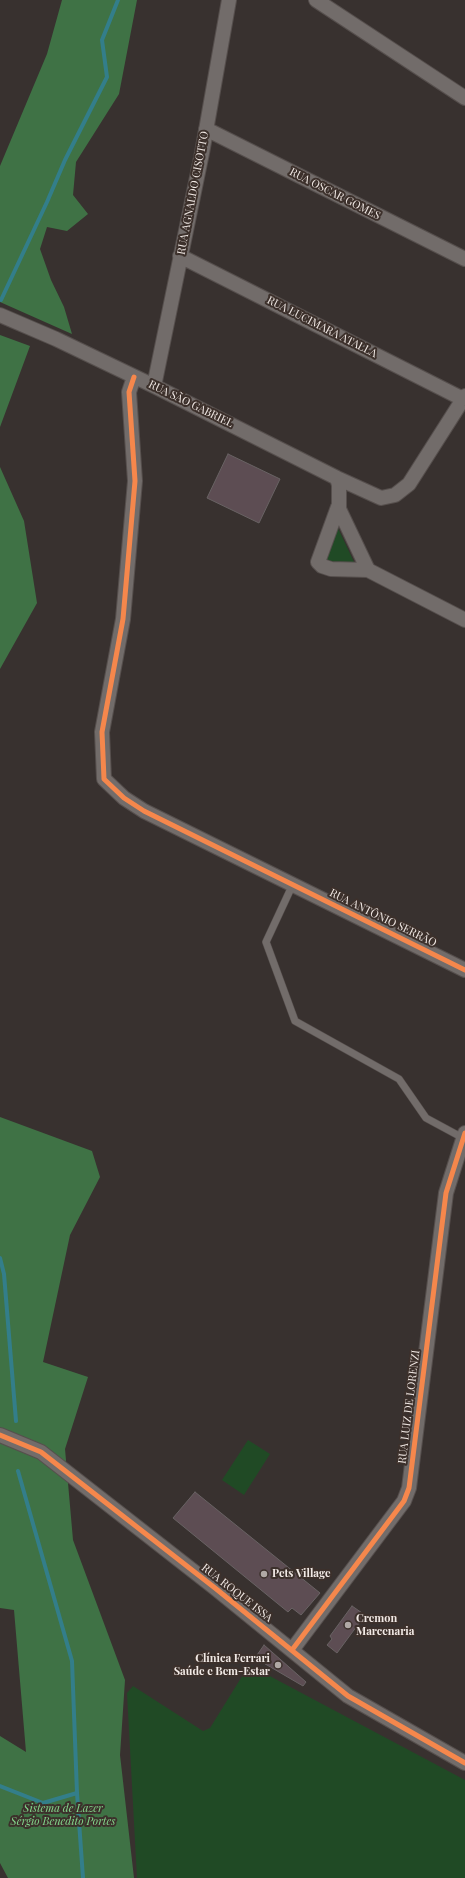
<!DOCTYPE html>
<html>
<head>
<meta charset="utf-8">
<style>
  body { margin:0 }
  canvas { display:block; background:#38312f }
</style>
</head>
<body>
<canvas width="465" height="1878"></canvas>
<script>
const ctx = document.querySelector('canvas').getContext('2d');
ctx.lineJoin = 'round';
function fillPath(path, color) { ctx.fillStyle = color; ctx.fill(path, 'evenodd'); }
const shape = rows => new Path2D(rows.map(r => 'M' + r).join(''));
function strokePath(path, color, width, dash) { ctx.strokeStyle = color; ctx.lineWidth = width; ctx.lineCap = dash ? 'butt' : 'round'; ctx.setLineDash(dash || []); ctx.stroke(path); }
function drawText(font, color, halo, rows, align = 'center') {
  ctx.font = font + ' "Playfair Display",serif'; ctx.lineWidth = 4; ctx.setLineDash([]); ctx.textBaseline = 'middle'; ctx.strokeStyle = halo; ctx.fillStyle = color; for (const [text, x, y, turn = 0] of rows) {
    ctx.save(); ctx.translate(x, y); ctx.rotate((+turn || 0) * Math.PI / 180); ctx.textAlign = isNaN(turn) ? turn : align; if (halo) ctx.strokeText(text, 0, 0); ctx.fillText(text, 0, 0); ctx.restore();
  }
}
const green = shape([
  [336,524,355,564,322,562],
  [248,1440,270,1454,244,1495,222,1480],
  [249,1665,465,1780,465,1878,137,1878,127,1693,133,1686,203,1731,210,1728]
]);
const forest = shape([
  [62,0,137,0,119,94,76,162,73,195,88,214,67,231,47,227,40,249,51,280,64,307,72,334,0,302,0,166,47,54],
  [0,335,30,346,0,427],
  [0,467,24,521,37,603,0,669],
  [0,1117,92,1151,100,1177,70,1235,43,1362,88,1377,65,1449,73,1540,125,1680,120,1755,134,1878,8,1878,0,1863,0,1736,26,1752,14,1610,0,1608]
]);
const stream = shape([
  [1,300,47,202,65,160,107,77,102,40,118,0],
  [0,1258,4,1274,16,1421],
  [18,1471,72,1661,77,1793,83,1878],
  [0,1786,43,1803,77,1793]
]);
const building = shape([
  [228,454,280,479,259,523,207,498,228,454],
  [195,1492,320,1593,301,1615,292,1608,288,1612,173,1518,195,1492],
  [352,1606,365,1615,337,1653,327,1645,332,1639,330,1636,352,1606],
  [264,1645,306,1682,303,1686,255,1658,264,1645]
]);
const lane = shape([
  [293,884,266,942,295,1021,399,1079,426,1118,463,1138]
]);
const street = shape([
  [316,0,465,98],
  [206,129,465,259],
  [180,256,463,399],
  [0,315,56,339,154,386,337,478,381,498,395,495,409,484,465,396],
  [134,377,129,392,135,481,123,619,102,732,104,779,124,798,144,811,465,970],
  [154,386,202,153,229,0],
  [337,478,339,485,339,509,368,570,465,620],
  [338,507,318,562,322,566,331,569,368,570],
  [0,1435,41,1452,215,1588,348,1696,465,1763],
  [292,1650,404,1501,409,1488,446,1193,465,1133]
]);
const cycleway = shape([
  [134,377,129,392,135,481,123,619,102,732,104,779,124,798,144,811,465,970],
  [0,1435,41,1452,215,1588,348,1696,465,1763],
  [292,1650,404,1501,409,1488,446,1193,465,1133]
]);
const markers = [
  [264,1574,4,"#b0a9a5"],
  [348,1625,4,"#b0a9a5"],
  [278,1665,4,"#b0a9a5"]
];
const streetNames = [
  ["RUA AGNALDO CISOTTO",193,193,-79],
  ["RUA OSCAR GOMES",335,194,27],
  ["RUA LUCIMARA ATALLA",322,327,27],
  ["RUA SÃO GABRIEL",191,404,26],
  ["RUA ANTÔNIO SERRÃO",383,918,26],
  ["RUA LUIZ DE LORENZI",409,1407,-83],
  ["RUA ROQUE ISSA",237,1593,38]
];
const poiNames = [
  ["Pets Village",272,1574],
  ["Cremon",356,1619],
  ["Marcenaria",356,1632],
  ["Clínica Ferrari",270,1659,"right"],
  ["Saúde e Bem-Estar",270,1672,"right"]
];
const parkNames = [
  ["Sistema de Lazer",63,1809],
  ["Sérgio Benedito Portes",63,1822]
];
fillPath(green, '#204a25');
fillPath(forest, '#3f7245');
strokePath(stream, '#337e8a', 4);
fillPath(building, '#5d4d53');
strokePath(building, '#686263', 1);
strokePath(lane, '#564f4d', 8);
strokePath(street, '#564f4d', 16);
strokePath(lane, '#726c6a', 7);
strokePath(street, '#726c6a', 14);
strokePath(cycleway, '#f5874c', 5);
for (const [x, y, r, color] of markers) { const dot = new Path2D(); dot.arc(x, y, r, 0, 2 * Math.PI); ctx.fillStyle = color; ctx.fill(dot); strokePath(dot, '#3c302b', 1.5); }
drawText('11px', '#f1e9e5', '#3c302b', streetNames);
drawText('bold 11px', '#f1e9e5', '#3c302b', poiNames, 'left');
drawText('italic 11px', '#84d88d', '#3c302b', parkNames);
</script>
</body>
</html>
